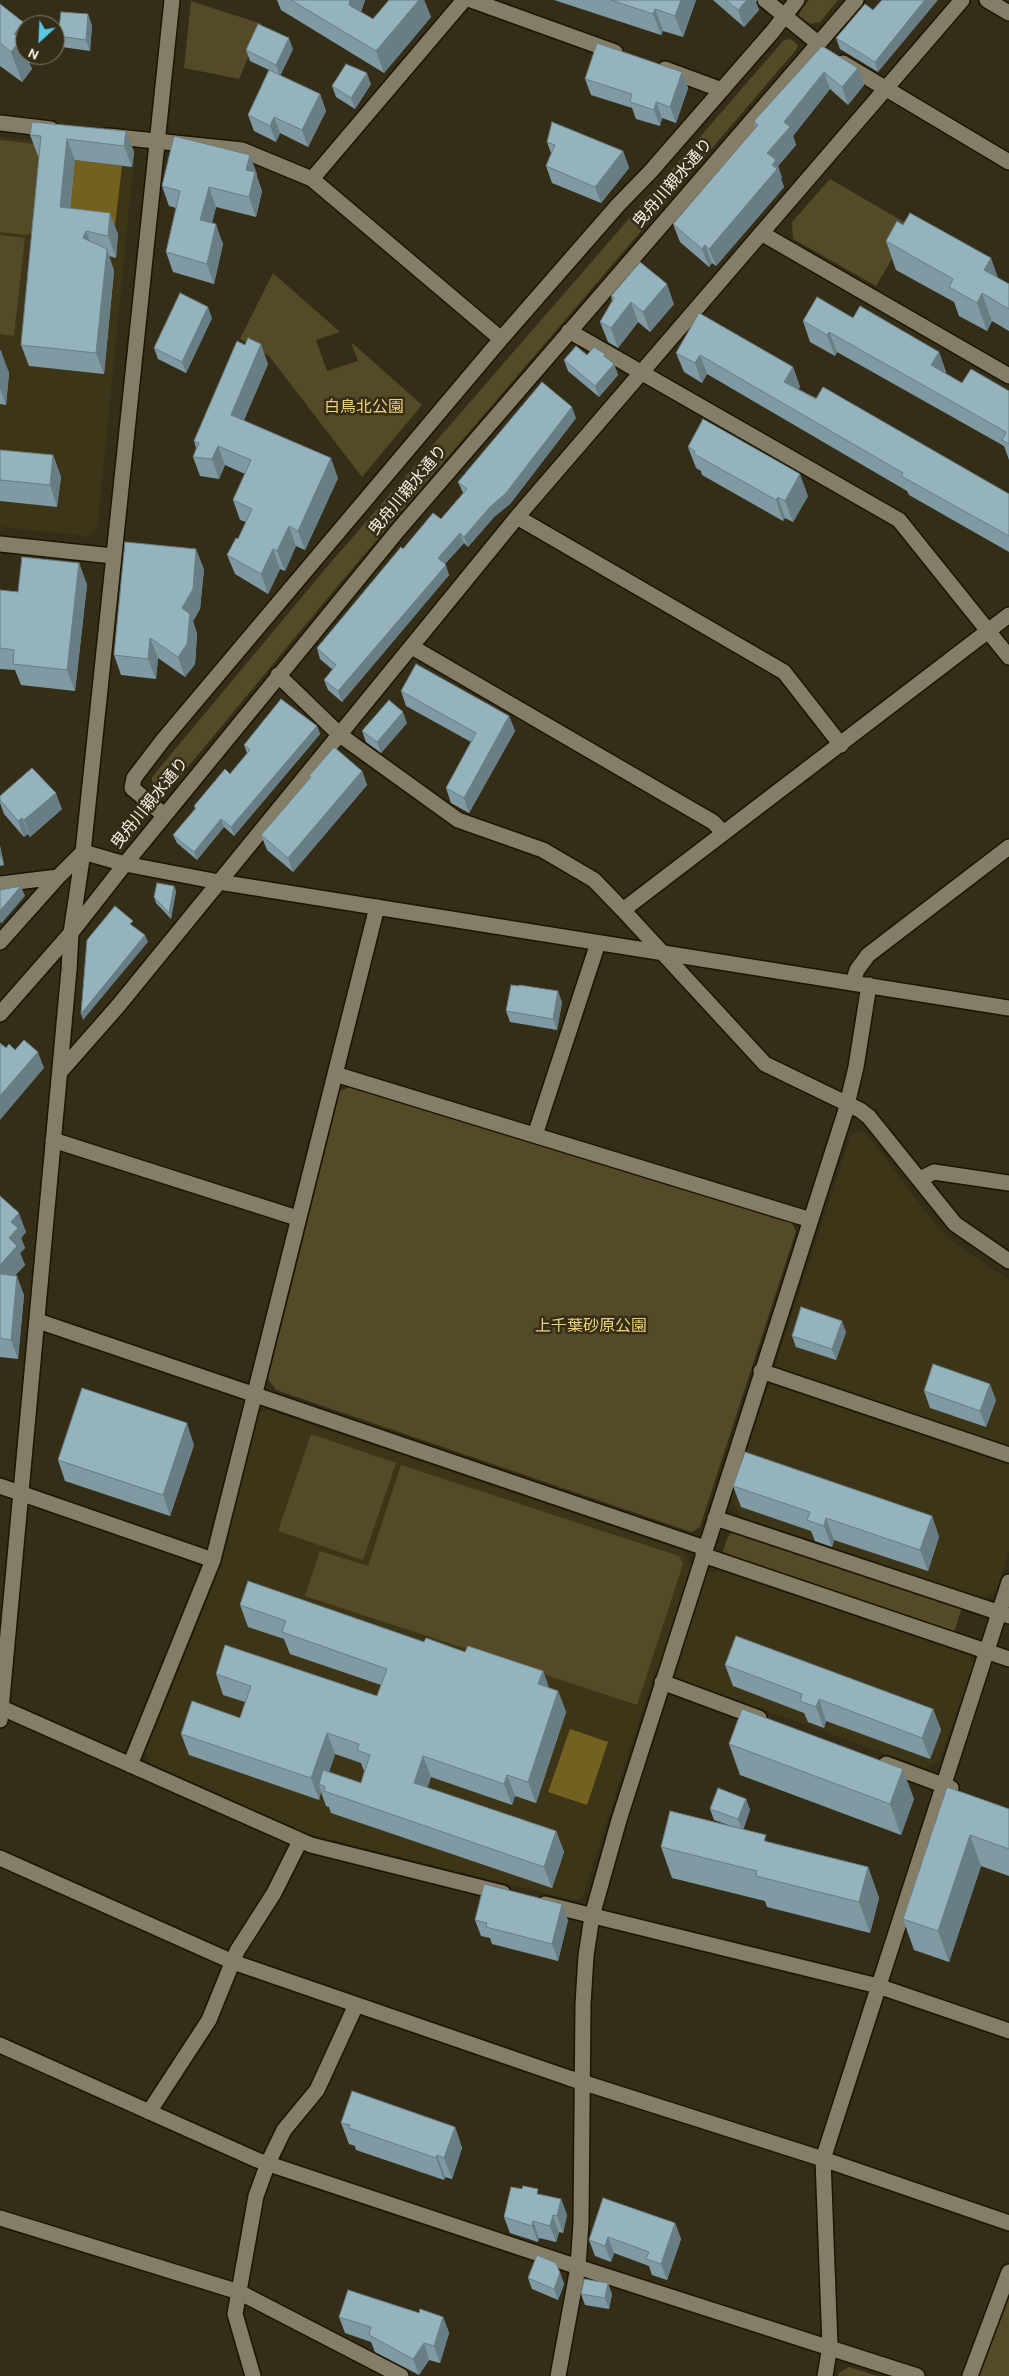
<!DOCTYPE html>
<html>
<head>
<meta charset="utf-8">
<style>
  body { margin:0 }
  #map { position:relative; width:1009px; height:2376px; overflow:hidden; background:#342d18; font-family:Overpass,sans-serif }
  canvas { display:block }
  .north { position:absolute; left:15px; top:15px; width:50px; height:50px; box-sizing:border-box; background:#342d18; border:1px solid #827c6a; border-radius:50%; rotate:205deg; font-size:14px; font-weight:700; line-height:20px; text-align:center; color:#f6f2e5 }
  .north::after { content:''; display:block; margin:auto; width:18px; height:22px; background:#59c8e5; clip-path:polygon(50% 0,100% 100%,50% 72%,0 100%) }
</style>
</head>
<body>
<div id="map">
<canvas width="1009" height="2376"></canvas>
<div class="north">N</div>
</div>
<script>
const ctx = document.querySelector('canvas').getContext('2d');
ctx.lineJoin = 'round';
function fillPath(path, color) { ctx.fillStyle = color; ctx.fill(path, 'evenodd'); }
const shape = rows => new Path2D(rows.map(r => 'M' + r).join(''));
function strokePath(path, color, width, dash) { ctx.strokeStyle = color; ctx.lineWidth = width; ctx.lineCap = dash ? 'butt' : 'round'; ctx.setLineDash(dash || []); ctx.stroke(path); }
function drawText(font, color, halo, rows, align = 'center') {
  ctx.font = font + ' Overpass,"Noto Sans JP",sans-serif'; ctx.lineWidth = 5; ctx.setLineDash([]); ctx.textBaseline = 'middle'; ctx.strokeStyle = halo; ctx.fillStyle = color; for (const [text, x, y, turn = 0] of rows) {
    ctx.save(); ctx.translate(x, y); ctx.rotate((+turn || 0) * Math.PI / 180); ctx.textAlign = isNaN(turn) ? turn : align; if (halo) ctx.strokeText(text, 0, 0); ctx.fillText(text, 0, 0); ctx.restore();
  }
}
const built = shape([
  [0,137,135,149,97,531,87,536,0,527],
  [862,1130,869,1137,944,1235,1009,1280,1009,1551,997,1589,984,1598,740,1516,731,1499,851,1135],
  [268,1410,684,1551,689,1562,712,1572,720,1570,969,1654,974,1665,939,1762,926,1768,655,1671,583,1896,576,1901,302,1832,150,1763,146,1751,222,1562,258,1413]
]);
const green = shape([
  [809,0,838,0,820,22,811,24,799,16,801,9],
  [191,1,262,24,239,79,184,68],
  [791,39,798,45,795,51,341,582,168,791,152,793,152,777,326,568,784,40],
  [0,140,44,145,34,232,27,235,0,232],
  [830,179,911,226,876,286,793,239,792,222],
  [0,235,25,238,14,336,0,334],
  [273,273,340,332,316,340,327,371,358,361,351,342,422,405,362,477,269,356,240,339],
  [350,1087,789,1218,796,1231,700,1527,691,1532,276,1390,268,1379,340,1091],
  [311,1434,396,1463,363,1560,278,1531],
  [401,1465,679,1556,683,1564,637,1705,305,1596,320,1551,368,1566],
  [734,1531,962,1607,954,1633,727,1557,723,1551,728,1536],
  [1009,2296,1009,2376,979,2376],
  [849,2367,878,2376,838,2376,839,2373]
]);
const water = shape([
  [75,160,122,166,114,234,67,229],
  [570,1729,608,1742,587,1805,548,1792]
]);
const minor = shape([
  [471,0,615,52],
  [765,0,819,44],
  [987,0,1009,13],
  [843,63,1009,162],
  [665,69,722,90],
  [0,123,51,129],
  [108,136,242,150,312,179,501,339],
  [312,179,464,0],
  [761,233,1009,376],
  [569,331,899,520,1009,657],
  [517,517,784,672,841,745],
  [0,544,113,556],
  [1009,615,623,910,765,1064,860,1110,869,1117,955,1224,1009,1261],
  [412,647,713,822,724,833],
  [278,675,340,735,458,820,543,850,594,880,623,910],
  [164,815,132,788,134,778,163,740,501,339,618,205,651,171,773,31,797,0],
  [0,884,58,877,83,852,125,864,219,882,1009,1008],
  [0,942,58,877],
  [853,982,857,970,868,955,1009,847],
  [0,1014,71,933,125,864,399,529,856,0],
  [60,1072,118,1006,517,517,962,0],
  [335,1074,811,1220],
  [535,1135,598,943],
  [53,1140,297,1218],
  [920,1179,934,1172,1009,1183],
  [38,1321,705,1548],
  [761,1371,1009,1455],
  [0,1486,213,1560],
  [715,1518,1009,1616],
  [703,1555,1009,1659],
  [662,1682,759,1718],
  [0,1707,311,1845,503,1893],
  [0,1720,69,970,71,933,83,852,172,0],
  [886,1764,951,1788],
  [130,1765,213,1560,377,907],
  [0,1858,233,1962,569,2078,823,2159,1009,2223],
  [545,1904,878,1986,1009,2031],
  [0,2045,257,2160,578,2267,917,2376],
  [149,2112,209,2020,237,1951,274,1893,300,1841],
  [0,2218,239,2292,401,2376],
  [253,2376,235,2314,256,2196,268,2163,284,2130,317,2090,356,2005],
  [558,2376,578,2267,581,2223,583,2004,586,1956,592,1916,619,1820,845,1113,856,1067,869,985],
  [825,2376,830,2346,823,2159,1009,1582],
  [970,2376,1009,2272]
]);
const wall = shape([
  [277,0,365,0,361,12,373,19,389,0,424,0,431,17,384,73,281,10],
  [554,0,696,0,683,37,663,31,661,35],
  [713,0,757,0,756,2,759,10,744,27],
  [0,4,23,22,25,26,25,55,32,55,28,60,32,69,22,82,0,66],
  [873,10,878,72,840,49,836,38],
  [92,25,90,51,62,47,58,36],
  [822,46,858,68,864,85,848,105,830,89,793,136,796,145,778,166,782,178,781,179,784,187,716,266,712,263,709,267,680,242,673,224,756,127,754,121],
  [293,49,280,76,320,94,326,111,308,147,280,133,276,142,254,131,248,115,269,70,250,61,246,50],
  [682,72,688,88,676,123,662,118,660,126,636,119,632,108,591,95,585,79],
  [371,84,355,109,336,97,332,86],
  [126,131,134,152,132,167,75,160,70,208,118,234,116,258,109,256,114,271,104,374,29,366,21,345,39,156,38,156,30,135],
  [547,142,623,151,629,168,601,203,552,183,546,166,551,153],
  [257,174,257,177,262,191,256,217,216,207,212,223,223,244,214,284,173,272,166,252,176,208,169,206,162,186],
  [886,241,998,278,1009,284,1009,331,992,321,987,331,959,316,954,302,896,270],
  [611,296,674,304,650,332,638,322,618,348,608,342,600,322,612,301],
  [699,313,793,367,800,387,798,389,1009,494,1009,552,909,495,907,491,707,374,702,383,684,372,676,353],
  [212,318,186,373,158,359,154,348],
  [853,318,939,352,946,372,945,373,962,383,1009,391,1009,460,1004,446,837,352,835,356,810,342,803,321],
  [0,351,9,373,6,405,0,404],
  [587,355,607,358,614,364,618,375,599,397,568,371,564,360],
  [268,364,244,420,338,478,305,550,296,546,285,571,280,569,268,594,235,574,227,555,238,539,246,522,240,520,233,500,245,474,225,465,219,479,200,476,193,457,196,448,194,441],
  [576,418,510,504,494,517,468,547,464,543,445,564,449,575,342,702,328,690,324,680,333,670,320,659,317,648,403,549,441,519,463,493,458,482],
  [688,447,808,496,793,522,785,518,783,521,702,475,701,471,696,468],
  [0,450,53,455,61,477,57,507,0,501],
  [79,563,87,585,75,691,21,685,15,670,0,669,0,590,18,592],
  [204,569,200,609,193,621,197,634,195,664,185,677,158,658,156,679,121,675,114,655],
  [401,691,509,716,515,731,469,813,451,803,446,788,471,742,406,706],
  [407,723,381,753,366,742,362,731],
  [317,726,320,734,234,836,224,827,197,860,177,843,173,835,195,809,194,806,230,774,247,753,244,745],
  [362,771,367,785,293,872,267,850,261,835,310,778,309,776],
  [0,796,62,809,30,837,28,834,24,837,4,814,0,803],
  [0,846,4,865,0,866],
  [174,886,176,891,171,919,156,903,154,897],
  [562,1002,557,1030,510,1022,506,1011],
  [0,1196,26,1232,21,1238,25,1248,20,1253,25,1265,15,1275,24,1295,18,1359,0,1357],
  [846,1332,836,1360,796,1347,792,1336],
  [924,1391,996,1400,986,1427,930,1408],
  [194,1445,170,1516,65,1481,58,1460],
  [733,1486,932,1516,939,1537,928,1571,834,1540,832,1547,815,1541,811,1531,741,1507],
  [240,1605,424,1642,543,1671,549,1688,558,1691,566,1712,536,1803,515,1796,512,1805,431,1777,427,1788,556,1831,564,1852,552,1888,331,1813,329,1807,326,1806,321,1792,319,1800,189,1755,181,1734,240,1718,245,1702,223,1695,216,1674,377,1696,381,1685,290,1654,284,1639,248,1627],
  [335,1754,361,1763,364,1771,361,1783,329,1772],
  [725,1665,933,1709,941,1730,930,1759,826,1721,824,1728,808,1722,804,1713,733,1686],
  [729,1744,914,1799,901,1835,740,1775],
  [947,1787,1009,1809,1009,1876,981,1866,949,1962,914,1950,903,1919],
  [746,1799,750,1810,743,1830,768,1842,868,1867,879,1898,870,1933,767,1907,765,1901,672,1878,661,1847,734,1827,714,1820,710,1809],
  [475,1920,568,1920,558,1961,492,1944,490,1938,481,1936],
  [341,2123,455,2127,462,2148,452,2179,445,2177,444,2180,356,2150,355,2146,349,2144],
  [539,2194,561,2199,567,2215,563,2233,559,2232,556,2242,539,2238,538,2242,510,2233,504,2217],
  [675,2223,681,2239,667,2280,652,2275,649,2266,614,2253,611,2262,595,2256,589,2240],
  [560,2273,564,2284,558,2300,532,2289,528,2278],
  [581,2294,612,2294,609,2309,585,2305],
  [419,2313,443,2317,449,2333,440,2363,429,2360,419,2375,375,2352,371,2342,345,2333,339,2317]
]);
const shadedWall = shape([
  [350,0,365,0,356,26,349,5],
  [419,0,424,0,431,17,384,73,376,51],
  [681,0,696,0,683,37,675,16],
  [747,0,757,0,756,2,759,10,744,27,738,10],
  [925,0,938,0,878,72,875,62],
  [655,9,663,31,661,35,653,14],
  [88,14,92,25,90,51,86,40],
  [23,22,25,26,25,55,32,55,28,60,32,69,22,82,11,52,14,34],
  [289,38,293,49,280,76,276,65],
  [858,68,864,85,848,105,842,87],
  [682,72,688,88,676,123,670,107],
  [824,72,830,89,793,136,796,145,778,166,782,178,781,179,784,187,716,266,709,249,767,153,784,122],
  [367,73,371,84,355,109,351,98],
  [320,94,326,111,308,147,302,130],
  [656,102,662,118,660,126,654,110],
  [274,117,280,133,276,142,270,126],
  [126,131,134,152,132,167,124,146],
  [67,139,75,160,67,229,60,207],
  [623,151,629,168,601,203,595,187],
  [250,155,257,174,257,177,262,191,256,217,249,197,246,170],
  [209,187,216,207,208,240,200,220],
  [110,213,118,234,116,258,108,236],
  [216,224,223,244,214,284,207,264],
  [86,231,94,252,83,238],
  [705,245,712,263,709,267,702,249],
  [107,249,114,271,104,374,96,353],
  [991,258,1001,286,984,270],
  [667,284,674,304,650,332,643,312],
  [982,293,992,321,987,331,977,303],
  [631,302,638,322,618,348,611,328],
  [208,307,212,318,186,373,182,362],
  [829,332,837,352,835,356,827,335],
  [261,344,268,364,238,434,231,415],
  [1,351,9,373,6,405,0,389,0,364],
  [939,352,946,372,938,386,931,365],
  [700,355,707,374,702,383,695,363],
  [614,364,618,375,599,397,595,386],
  [793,367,800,387,791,402,784,382],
  [572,407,576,418,510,504,494,517,468,547,464,537],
  [218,446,225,465,219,479,212,459],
  [53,455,61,477,57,507,50,485],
  [331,458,338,478,305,550,298,531],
  [800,474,808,496,793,522,785,501],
  [778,497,785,518,783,521,776,500],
  [289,526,296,546,285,571,277,551],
  [460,533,464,543,441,568,438,558],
  [196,549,204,569,200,609,193,621,197,634,195,664,185,677,178,657,182,608],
  [273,549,280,569,268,594,261,574],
  [79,563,87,585,75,691,67,670],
  [446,565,449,575,342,702,338,691],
  [150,638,158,658,156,679,148,659],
  [403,712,407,723,381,753,377,742],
  [509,716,515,731,469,813,464,798],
  [317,726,320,734,234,836,231,827],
  [362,771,367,785,293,872,288,858],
  [56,793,62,809,30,837,24,820],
  [22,818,28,834,24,837,18,821],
  [221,819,224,827,197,860,194,852],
  [0,846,4,865,0,855],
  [21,886,25,896,1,924,0,921,0,911],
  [174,886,176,891,171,919,169,913],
  [145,935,148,942,83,1020,81,1014],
  [558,991,562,1002,557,1030,553,1019],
  [38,1052,44,1068,0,1120,0,1096],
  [19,1213,26,1232,21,1238,25,1248,20,1253,25,1265,0,1292,0,1265,9,1238,11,1222],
  [17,1276,24,1295,18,1359,11,1340],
  [842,1321,846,1332,836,1360,832,1349],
  [990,1384,996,1400,986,1427,980,1411],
  [187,1423,194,1445,170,1516,163,1495],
  [932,1516,939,1537,928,1571,920,1550],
  [826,1518,834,1540,832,1547,824,1526],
  [543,1671,550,1692,538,1684],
  [558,1691,566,1712,536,1803,528,1782],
  [819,1699,826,1721,824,1728,816,1707],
  [933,1709,941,1730,930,1759,922,1738],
  [327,1733,335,1754,324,1786,319,1784,321,1792,319,1800,311,1778],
  [423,1756,431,1777,422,1804,414,1783],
  [903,1769,914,1799,901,1835,890,1804],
  [507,1775,515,1796,512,1805,504,1784],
  [746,1799,750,1810,742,1830,738,1819],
  [556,1831,564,1852,552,1888,544,1867],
  [970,1835,981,1866,949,1962,938,1931],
  [868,1867,879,1898,870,1933,859,1902],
  [562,1904,568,1920,558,1961,552,1944],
  [455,2127,462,2148,452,2179,444,2158],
  [437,2155,445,2177,444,2180,436,2158],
  [561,2199,567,2215,563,2233,557,2216],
  [553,2215,559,2232,556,2242,550,2226],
  [533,2221,539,2238,538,2242,532,2226],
  [675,2223,681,2239,667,2280,661,2264],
  [608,2237,614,2253,611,2262,605,2246],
  [560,2273,564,2284,558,2300,554,2289],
  [608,2283,612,2294,609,2309,605,2298],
  [443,2317,449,2333,440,2363,434,2346],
  [424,2343,429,2360,419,2375,413,2359]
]);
const building = shape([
  [291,0,350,0,349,5,373,19,389,0,419,0,376,51,291,0],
  [611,0,681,0,675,16,655,9,653,14,611,0],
  [726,0,747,0,738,10,726,0],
  [882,0,925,0,875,62,836,38,865,4,873,10,882,0],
  [0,4,23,22,14,34,21,39,11,52,0,43,0,4],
  [61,12,88,14,86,40,58,36,61,12],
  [258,24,289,38,276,65,246,50,258,24],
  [597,43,682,72,670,107,656,102,654,110,630,102,632,94,585,79,597,43],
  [822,46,858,68,842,87,824,72,784,122,790,127,767,153,776,160,772,165,777,169,709,249,705,245,702,249,673,224,758,125,754,121,822,46],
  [346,64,367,73,351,98,332,86,346,64],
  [269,70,320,94,302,130,274,117,270,126,248,115,269,70],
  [32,122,126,131,124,146,67,139,60,207,110,213,108,236,86,231,83,238,107,249,96,353,21,345,41,136,30,135,32,122],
  [552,122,623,151,595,187,546,166,555,145,547,142,552,122],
  [174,136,250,155,246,170,255,172,249,197,209,187,200,220,216,224,207,264,166,252,180,191,162,186,174,136],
  [910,213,991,258,984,270,1009,284,1009,309,982,293,977,303,949,287,953,279,886,241,897,221,903,225,910,213],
  [640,262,667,284,643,312,631,302,611,328,600,322,614,298,611,296,640,262],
  [180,293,208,307,182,362,154,348,180,293],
  [817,297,853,318,860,306,939,352,931,365,962,383,971,369,1009,391,1009,444,1002,440,1006,432,829,332,827,335,803,321,817,297],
  [699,313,793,367,784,382,816,399,823,387,1009,494,1009,536,901,476,903,473,700,355,695,363,676,353,699,313],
  [248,338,261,344,231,415,331,458,298,531,289,526,277,551,273,549,261,574,227,555,236,538,238,539,252,509,233,500,251,460,218,446,212,459,193,457,199,443,194,441,237,341,245,345,248,338],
  [576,346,587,355,594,347,605,354,604,356,614,364,595,386,564,360,576,346],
  [0,351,1,351,0,364,0,351],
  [542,382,572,407,506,493,490,507,464,537,460,533,438,558,446,565,338,691,324,680,336,665,317,648,401,547,403,549,433,513,441,519,467,489,458,482,542,382],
  [703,419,800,474,785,501,778,497,776,500,694,454,695,451,688,447,703,419],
  [0,450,53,455,50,485,0,480,0,450],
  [125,542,196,549,193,589,182,608,190,614,187,644,178,657,150,638,148,659,114,655,125,542],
  [22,557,79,563,67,670,13,664,14,650,0,648,0,590,18,592,22,557],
  [416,664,509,716,464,798,446,788,476,733,401,691,416,664],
  [281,699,317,726,231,827,221,819,194,852,173,835,196,808,194,806,225,769,230,774,250,750,244,745,281,699],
  [389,700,403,712,377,742,362,731,389,700],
  [334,747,362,771,288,858,261,835,311,777,309,776,334,747],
  [32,768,56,793,24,820,22,818,18,821,0,800,0,796,32,768],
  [157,883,174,886,169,913,154,897,157,883],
  [21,886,0,911,0,890,21,886],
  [115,906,133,921,130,924,145,935,81,1014,87,940,115,906],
  [511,985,519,986,519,985,558,991,553,1019,506,1011,511,985],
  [24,1040,38,1052,0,1096,0,1043,6,1048,9,1044,15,1050,24,1040],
  [0,1196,19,1213,11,1222,18,1228,9,1238,17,1246,0,1265,0,1196],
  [0,1274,17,1276,11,1340,0,1338,0,1274],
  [801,1307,842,1321,832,1349,792,1336,801,1307],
  [933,1364,990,1384,980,1411,924,1391,933,1364],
  [82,1388,187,1423,163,1495,58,1460,82,1388],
  [745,1452,932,1516,920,1550,826,1518,824,1526,807,1520,810,1512,733,1486,745,1452],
  [248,1581,424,1642,426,1638,465,1652,468,1646,543,1671,538,1684,558,1691,528,1782,507,1775,504,1784,423,1756,414,1783,556,1831,544,1867,324,1791,325,1787,319,1784,323,1770,361,1783,370,1755,357,1750,359,1744,327,1733,311,1778,181,1734,192,1701,240,1718,251,1686,216,1674,225,1645,377,1696,387,1669,282,1632,286,1621,240,1605,248,1581],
  [736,1636,933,1709,922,1738,819,1699,816,1707,800,1701,802,1694,725,1665,736,1636],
  [742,1709,903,1769,890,1804,729,1744,742,1709],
  [947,1787,1009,1809,1009,1849,970,1835,938,1931,903,1919,947,1787],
  [718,1788,746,1799,738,1819,710,1809,718,1788],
  [670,1811,766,1835,764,1841,868,1867,859,1902,756,1876,757,1871,661,1847,670,1811],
  [484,1884,562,1904,552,1944,486,1927,487,1923,475,1920,484,1884],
  [352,2091,455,2127,444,2158,437,2155,436,2158,349,2128,350,2125,341,2123,352,2091],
  [523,2186,538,2189,537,2194,561,2199,557,2216,553,2215,550,2226,533,2221,532,2226,504,2217,511,2187,522,2189,523,2186],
  [603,2198,675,2223,661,2264,646,2259,649,2252,608,2237,605,2246,589,2240,603,2198],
  [537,2255,556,2263,560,2273,554,2289,528,2278,537,2255],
  [584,2279,608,2283,605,2298,581,2294,584,2279],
  [348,2290,419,2313,420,2309,443,2317,434,2346,424,2343,413,2359,369,2335,371,2327,339,2317,348,2290]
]);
const streetNames = [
  ["曳舟川親水通り",674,184,-49],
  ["曳舟川親水通り",409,491,-50],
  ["曳舟川親水通り",151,804,-51]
];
const parkNames = [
  ["白鳥北公園",364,409],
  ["上千葉砂原公園",591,1328]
];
fillPath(built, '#3d3518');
fillPath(green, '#544a27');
fillPath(water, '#74611f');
strokePath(minor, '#1b1503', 18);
strokePath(minor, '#857e66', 15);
fillPath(wall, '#7f9aa2');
fillPath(shadedWall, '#687d84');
fillPath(building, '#94b3bc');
strokePath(building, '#687d84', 1);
drawText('16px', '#f6f2e5', '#342d18', streetNames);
drawText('16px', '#efd376', '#342d18', parkNames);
</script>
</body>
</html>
